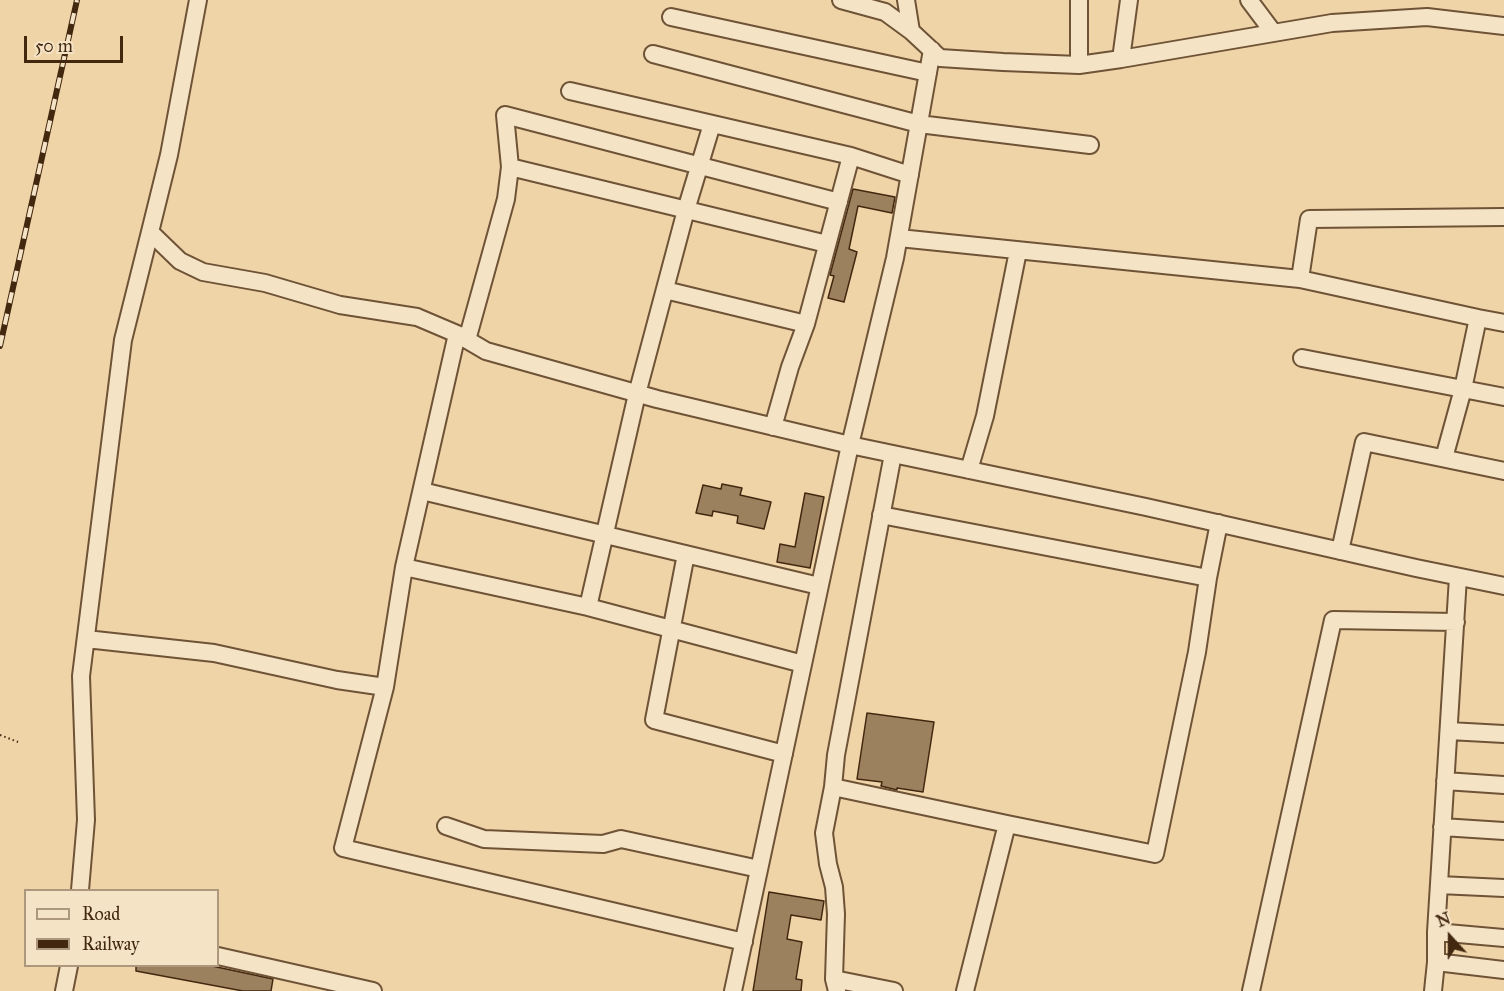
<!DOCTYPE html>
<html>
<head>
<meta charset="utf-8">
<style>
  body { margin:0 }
  #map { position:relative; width:1504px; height:991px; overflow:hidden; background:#efd4a8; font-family:"IM FELL Great Primer",serif }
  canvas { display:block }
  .legend { position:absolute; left:24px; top:889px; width:195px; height:78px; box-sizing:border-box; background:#f5e3c6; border:2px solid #ae987d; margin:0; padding:8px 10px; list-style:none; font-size:18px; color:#432810 }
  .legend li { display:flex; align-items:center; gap:12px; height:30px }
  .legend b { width:30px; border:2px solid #ae987d }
  .north { position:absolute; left:1420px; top:907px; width:60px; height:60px; -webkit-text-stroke:4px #f5e3c6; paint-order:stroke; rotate:339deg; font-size:16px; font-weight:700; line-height:24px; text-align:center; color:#432810 }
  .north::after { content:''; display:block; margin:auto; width:21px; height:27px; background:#432810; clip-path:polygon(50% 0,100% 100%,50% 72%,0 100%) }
  .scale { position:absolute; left:24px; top:36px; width:99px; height:27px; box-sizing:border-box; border:3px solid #432810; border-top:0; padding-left:8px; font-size:18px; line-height:21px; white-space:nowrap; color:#432810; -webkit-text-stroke:4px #f5e3c6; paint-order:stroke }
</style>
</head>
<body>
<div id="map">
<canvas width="1504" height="991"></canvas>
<ul class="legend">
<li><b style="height:8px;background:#f5e3c6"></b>Road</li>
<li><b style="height:8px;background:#432810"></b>Railway</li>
</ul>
<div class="north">N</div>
<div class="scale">50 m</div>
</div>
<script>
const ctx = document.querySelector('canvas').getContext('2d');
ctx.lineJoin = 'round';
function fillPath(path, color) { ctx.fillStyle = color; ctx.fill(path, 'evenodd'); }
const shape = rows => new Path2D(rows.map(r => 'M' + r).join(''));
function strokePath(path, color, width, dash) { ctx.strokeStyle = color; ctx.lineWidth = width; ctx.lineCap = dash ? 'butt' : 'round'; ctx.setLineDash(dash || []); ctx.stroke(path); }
const building = shape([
  [853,189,895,197,892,213,858,206,849,249,857,252,844,302,828,298,834,276,830,275,853,189],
  [722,484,742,488,740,495,771,502,764,529,737,523,738,516,713,511,712,516,696,513,703,485,721,489,722,484],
  [805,493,824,497,810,568,777,562,780,544,795,547,805,493],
  [867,713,934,722,923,792,897,788,897,790,881,786,882,782,857,779,867,713],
  [769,892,824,901,821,920,791,915,787,939,802,942,796,979,802,980,801,991,753,991,769,892],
  [136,966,212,966,273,979,271,991,243,991,136,971,136,966]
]);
const path = shape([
  [0,735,18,742]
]);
const minor = shape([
  [198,0,169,155,150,232,180,261,203,272,265,283,340,305,417,317,457,334,486,351,657,399,850,445,1146,507,1416,568,1504,586],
  [841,0,885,12,911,31,940,58,1003,62,1079,65,1121,59,1332,23,1427,17,1504,26],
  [906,0,911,31],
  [1079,0,1079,65],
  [1249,0,1273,32],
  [671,17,928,73],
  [653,54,919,124,1090,145],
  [1121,59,1129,0],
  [570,91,851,156],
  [510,167,505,115,839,202],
  [899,238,1300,279],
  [665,290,806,324,851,156,910,175],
  [1478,318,1300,279,1309,219,1504,217],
  [1504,323,1478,318,1463,389,1504,397],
  [457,334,404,567,588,607,637,394,686,210,712,124],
  [467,340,506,199,510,167,827,244],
  [1302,358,1463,389,1444,458],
  [773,427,790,367,806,324],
  [893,454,836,755,833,787,1007,824,1155,854,1197,652,1208,578,1219,523],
  [969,470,985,416,1018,251],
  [422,491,819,586],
  [881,515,1208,578],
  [1340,551,1364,442,1504,471],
  [686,554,654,720,784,754],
  [588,607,803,664],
  [86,639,214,653,337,680,385,687,404,567],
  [385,687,343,848,744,942],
  [1449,731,1504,734],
  [1445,781,1504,785],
  [833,787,824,833,828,864,834,887,836,914,834,979,837,991],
  [446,826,484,839,603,844,621,839,759,869],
  [1442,827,1504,831],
  [1439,885,1504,888],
  [80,890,86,820,81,676,123,340,150,232],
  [1436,932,1504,938],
  [218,956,373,991],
  [1436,962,1504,970],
  [834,979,894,991],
  [64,991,69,966],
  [733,991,850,445,895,258,932,50],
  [965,991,1007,824],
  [1251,991,1333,620,1456,622],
  [1433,991,1436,962,1436,932,1458,577]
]);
const rail = shape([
  [0,346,77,0]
]);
fillPath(building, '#9c815f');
strokePath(building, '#432810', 1.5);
strokePath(minor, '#6e5336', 20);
strokePath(path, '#432810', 2, [1.5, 3]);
strokePath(minor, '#f5e3c6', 16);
strokePath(rail, '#432810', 6);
strokePath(rail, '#f5e3c6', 4, [11]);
</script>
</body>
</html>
